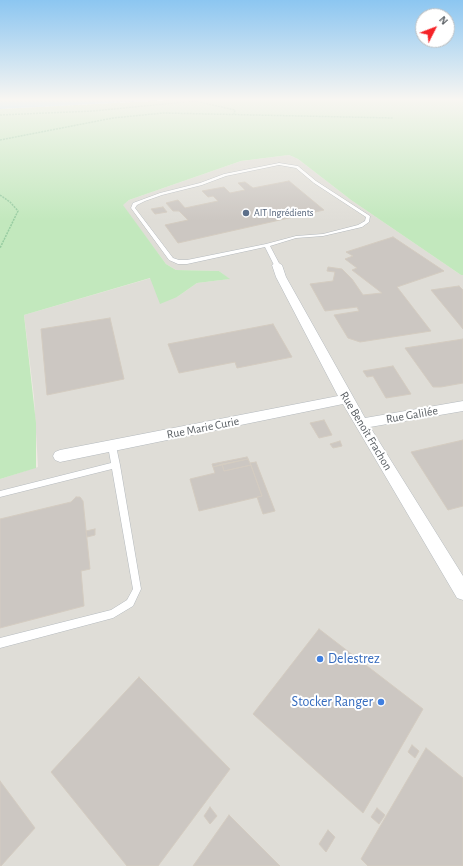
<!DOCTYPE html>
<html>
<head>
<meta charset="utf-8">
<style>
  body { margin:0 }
  #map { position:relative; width:463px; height:866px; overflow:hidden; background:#efebe3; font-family:"Alegreya Sans",sans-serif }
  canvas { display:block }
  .north { position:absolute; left:415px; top:8px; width:40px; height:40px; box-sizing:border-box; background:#fff; border:1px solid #bdbfc1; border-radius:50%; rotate:48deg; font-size:11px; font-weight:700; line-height:16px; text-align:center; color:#5b6065 }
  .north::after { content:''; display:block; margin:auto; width:14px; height:18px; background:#f52328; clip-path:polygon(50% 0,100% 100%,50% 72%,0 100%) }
</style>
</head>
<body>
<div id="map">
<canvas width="463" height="866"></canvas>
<div class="north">N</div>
</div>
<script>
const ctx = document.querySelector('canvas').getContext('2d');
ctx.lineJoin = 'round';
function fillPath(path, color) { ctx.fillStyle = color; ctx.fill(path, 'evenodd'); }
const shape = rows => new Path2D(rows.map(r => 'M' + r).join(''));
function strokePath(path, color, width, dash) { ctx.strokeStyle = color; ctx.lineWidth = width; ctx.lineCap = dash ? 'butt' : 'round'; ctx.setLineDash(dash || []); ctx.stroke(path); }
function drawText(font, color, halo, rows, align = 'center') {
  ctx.font = font + ' "Alegreya Sans",sans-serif'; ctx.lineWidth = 4; ctx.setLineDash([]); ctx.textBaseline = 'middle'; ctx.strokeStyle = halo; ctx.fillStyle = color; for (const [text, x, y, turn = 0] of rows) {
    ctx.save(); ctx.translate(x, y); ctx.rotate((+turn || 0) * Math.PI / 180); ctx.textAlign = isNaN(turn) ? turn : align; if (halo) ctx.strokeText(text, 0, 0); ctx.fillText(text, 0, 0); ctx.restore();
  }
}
const industrial = shape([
  [289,155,298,159,351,200,461,275,463,275,463,866,0,866,0,479,38,467,34,397,24,315,151,278,177,297,197,283,229,279,219,271,176,270,166,264,122,205,129,200,241,161]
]);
const green = shape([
  [169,100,463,100,463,275,461,275,351,200,298,159,289,155,241,161,129,200,123,205,166,264,176,270,219,271,230,279,197,283,177,297,160,304,150,278,24,315,36,423,36,468,0,479,0,109]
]);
const water = shape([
  [0,100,169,100,0,109]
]);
const building = shape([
  [289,181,324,210,178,243,165,225,188,220,179,211,173,211,166,203,178,200,185,208,218,201,213,196,208,197,202,191,224,187,230,193,245,190,238,183,245,182,253,188,289,181],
  [163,207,167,212,155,214,151,209,163,207],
  [393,237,444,271,397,287,431,331,360,342,348,338,334,315,359,311,357,307,325,311,310,284,333,281,335,272,327,271,328,267,342,269,352,279,363,295,382,293,352,270,357,268,345,259,353,256,346,252,393,237],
  [459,286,463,290,463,329,431,290,459,286],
  [110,318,124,379,47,395,41,329,110,318],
  [273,324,292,357,237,368,235,362,179,373,168,344,273,324],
  [463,339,463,383,441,387,433,387,405,348,463,339],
  [393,366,411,394,386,398,373,376,367,377,363,371,393,366],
  [324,420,332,435,319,438,310,423,324,420],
  [463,440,463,506,448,510,411,452,463,440],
  [340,441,342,446,333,448,330,444,340,441],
  [247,457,248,459,213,467,212,464,247,457],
  [248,459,251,465,224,471,222,464,248,459],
  [256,462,275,511,263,514,257,497,262,496,250,463,256,462],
  [222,464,224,471,251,465,262,496,199,511,190,479,215,473,213,467,222,464],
  [76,497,80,497,83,501,90,569,81,571,84,606,0,628,0,519,71,502,76,497],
  [95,529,95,535,87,537,86,531,95,529],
  [319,629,423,709,363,813,253,714,319,629],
  [139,677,230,769,158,866,127,866,51,772,139,677],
  [412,745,419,751,415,758,408,752,412,745],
  [426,748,463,778,463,866,368,866,361,859,426,748],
  [0,781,35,828,1,866,0,866,0,781],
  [210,807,217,816,210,824,204,816,210,807],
  [377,808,385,815,379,824,371,817,377,808],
  [229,815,280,866,193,866,229,815],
  [328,830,335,837,326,852,319,844,328,830]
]);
const path = shape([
  [0,115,93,111,195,101,235,110,234,114],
  [0,140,113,118,163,113,393,118],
  [0,195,10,202,18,211,0,248]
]);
const service = shape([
  [279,163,298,166,316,181,370,216,369,222,362,227,323,236,296,238,270,246,280,265,277,267,274,265,265,247,187,264,178,264,169,260,131,208,133,203,160,193,200,183,224,174,279,163],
  [279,165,296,168,314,183,366,217,365,221,358,225,323,234,296,236,266,244,187,260,179,260,173,258,135,208,137,205,145,201,162,195,202,185,226,176,279,165],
  [112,443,115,444,116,446,120,465,141,589,133,606,113,618,0,648,0,638,111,610,127,600,133,589,112,469,0,497,0,491,111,463,108,446,109,444,112,443]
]);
const minor = shape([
  [277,262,282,265,286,277,365,418,463,401,463,411,370,427,463,576,463,600,457,598,343,404,60,462,55,460,53,456,55,452,60,450,338,396,276,277,272,265,277,262]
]);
const markers = [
  [246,213,4,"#5c6f8a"],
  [320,659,4,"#3f7fe0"],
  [381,702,4,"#3f7fe0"]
];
const farServicenames = [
  ["AIT Ingrédients",254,213]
];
const streetNames = [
  ["Rue Galilée",412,415,-10],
  ["Rue Marie Curie",203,428,-11],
  ["Rue Benoît Frachon",366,431,59]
];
const nearShopnames = [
  ["Delestrez",328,659],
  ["Stocker Ranger",373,702,"right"]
];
fillPath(industrial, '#dfddd7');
fillPath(green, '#c2e8bd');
fillPath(water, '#a2e0ff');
fillPath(building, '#ccc7c2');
strokePath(building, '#d4ccc1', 1);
strokePath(service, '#b5babe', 1);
strokePath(minor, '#b5babe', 1);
strokePath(path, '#97cca1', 1.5, [2, 1]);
fillPath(service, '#fff');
fillPath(minor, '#fff');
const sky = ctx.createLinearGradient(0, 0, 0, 221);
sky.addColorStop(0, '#8cc6f1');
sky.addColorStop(0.45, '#f8f6f2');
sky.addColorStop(1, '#f8f6f200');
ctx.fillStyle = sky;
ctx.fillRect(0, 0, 463, 221);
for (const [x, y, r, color] of markers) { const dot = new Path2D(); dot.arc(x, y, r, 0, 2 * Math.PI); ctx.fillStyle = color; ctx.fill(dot); strokePath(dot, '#fff', 1.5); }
drawText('10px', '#4e5e75', '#fff', farServicenames, 'left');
drawText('12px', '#5b6065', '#fff', streetNames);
drawText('14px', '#366cbe', '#fff', nearShopnames, 'left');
</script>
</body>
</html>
